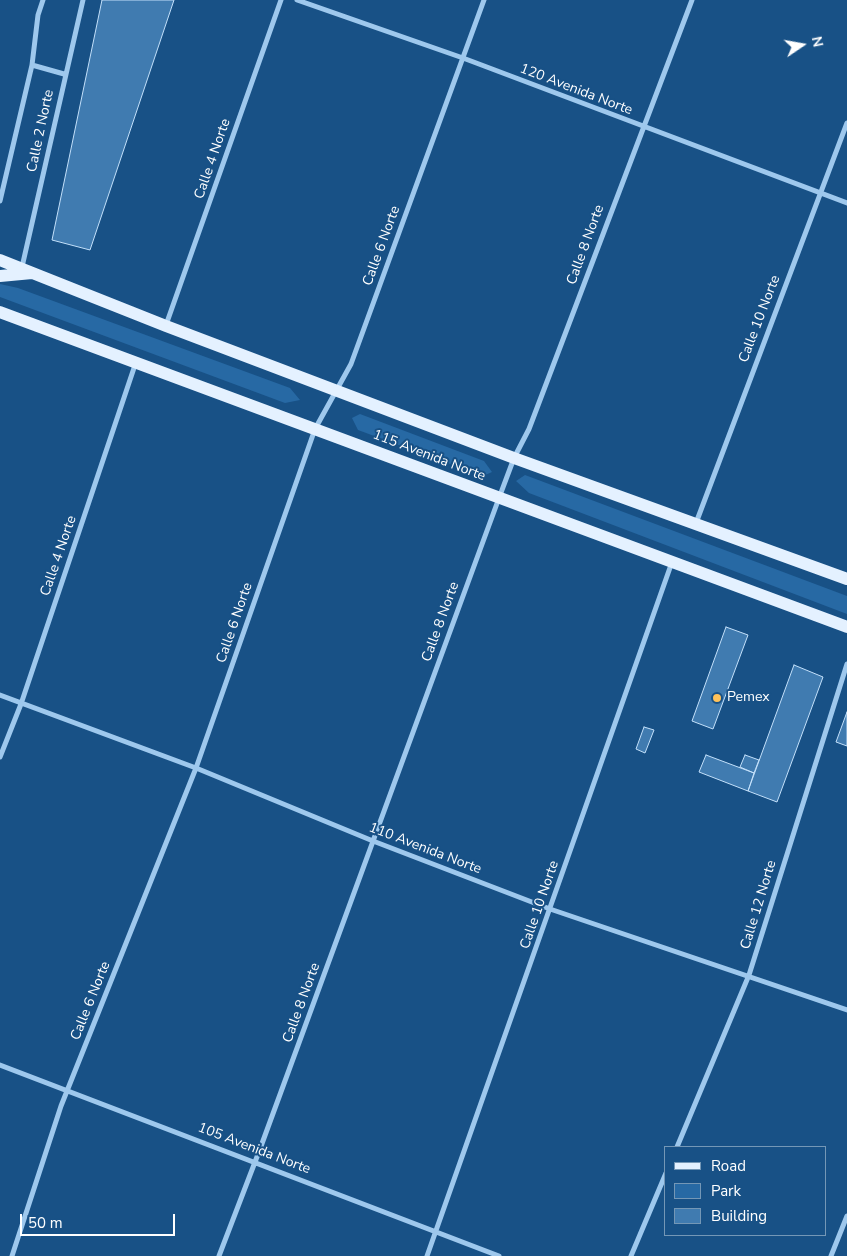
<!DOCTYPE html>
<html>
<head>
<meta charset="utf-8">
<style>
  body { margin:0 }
  #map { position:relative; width:847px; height:1256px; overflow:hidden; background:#185186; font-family:"Nunito Sans",sans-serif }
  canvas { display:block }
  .legend { position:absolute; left:664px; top:1146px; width:162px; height:90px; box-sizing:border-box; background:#185186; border:1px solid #7497b6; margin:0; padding:6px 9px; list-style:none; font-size:15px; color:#fff }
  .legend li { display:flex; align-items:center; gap:10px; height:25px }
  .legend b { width:25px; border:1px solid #7497b6 }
  .north { position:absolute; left:777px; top:20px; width:50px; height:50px; -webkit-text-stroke:4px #185186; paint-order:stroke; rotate:78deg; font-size:14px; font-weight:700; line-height:20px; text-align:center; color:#fff }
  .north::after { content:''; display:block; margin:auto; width:18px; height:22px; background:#fff; clip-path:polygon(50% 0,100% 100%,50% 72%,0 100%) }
  .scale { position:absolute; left:20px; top:1214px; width:155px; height:22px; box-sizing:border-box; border:2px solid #fff; border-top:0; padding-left:6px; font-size:15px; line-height:18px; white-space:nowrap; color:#fff; -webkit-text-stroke:4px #185186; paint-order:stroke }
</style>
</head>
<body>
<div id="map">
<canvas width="847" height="1256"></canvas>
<ul class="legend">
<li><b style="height:6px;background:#e4f1ff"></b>Road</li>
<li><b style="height:14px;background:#2769a4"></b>Park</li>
<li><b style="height:14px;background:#407bb0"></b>Building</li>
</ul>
<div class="north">N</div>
<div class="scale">50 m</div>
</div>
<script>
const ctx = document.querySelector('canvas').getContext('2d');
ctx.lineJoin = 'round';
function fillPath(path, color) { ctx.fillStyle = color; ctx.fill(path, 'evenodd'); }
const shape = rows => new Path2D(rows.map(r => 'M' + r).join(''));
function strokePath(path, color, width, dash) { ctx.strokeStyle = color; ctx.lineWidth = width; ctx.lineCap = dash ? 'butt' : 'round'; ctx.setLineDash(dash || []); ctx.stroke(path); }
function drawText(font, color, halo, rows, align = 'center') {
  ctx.font = font + ' "Nunito Sans",sans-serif'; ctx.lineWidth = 4; ctx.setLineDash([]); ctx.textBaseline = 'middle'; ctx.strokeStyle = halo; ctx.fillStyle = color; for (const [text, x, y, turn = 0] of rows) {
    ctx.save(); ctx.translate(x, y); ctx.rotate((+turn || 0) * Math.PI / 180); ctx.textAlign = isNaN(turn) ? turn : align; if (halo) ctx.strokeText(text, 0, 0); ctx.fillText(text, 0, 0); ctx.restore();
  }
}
const green = shape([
  [0,284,18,288,290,388,300,400,285,403,0,297],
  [360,414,484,461,492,472,483,476,358,430,352,418],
  [525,475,847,596,847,614,529,493,516,481]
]);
const building = shape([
  [102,0,174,0,90,250,52,240,102,0],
  [726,627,748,635,713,729,692,721,726,627],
  [794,665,823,677,777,802,748,791,794,665],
  [847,712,847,746,836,742,847,712],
  [644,727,654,730,645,753,636,749,644,727],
  [706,755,754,773,748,791,699,772,706,755],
  [745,755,759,760,754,773,740,767,745,755]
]);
const minor = shape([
  [297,0,463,58,847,203],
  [32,65,64,74],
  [0,201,32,65,38,15,43,0],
  [22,267,83,0],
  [166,325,281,0],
  [696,523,847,123],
  [0,695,196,768,373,841,550,909,847,1010],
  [0,757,21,704,136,362],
  [0,1065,499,1256],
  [677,1147,749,975,847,664],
  [12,1256,61,1106,196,768,315,429,351,364,484,0],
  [219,1256,260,1149,499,498,514,458,529,429,692,0],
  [427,1256,672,562],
  [631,1256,666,1173],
  [831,1256,847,1216]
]);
const primary = shape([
  [0,260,166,326,514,458,847,579],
  [0,276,32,273],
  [0,312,847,627]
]);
const markers = [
  [717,698,5,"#ffc25a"]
];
const streetNames = [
  ["120 Avenida Norte",576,90,21],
  ["Calle 2 Norte",41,131,-78],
  ["Calle 4 Norte",213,159,-71],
  ["Calle 8 Norte",586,245,-70],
  ["Calle 6 Norte",382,246,-70],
  ["Calle 10 Norte",760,319,-69],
  ["115 Avenida Norte",429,456,21],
  ["Calle 4 Norte",59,556,-71],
  ["Calle 8 Norte",441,622,-70],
  ["Calle 6 Norte",235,623,-71],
  ["110 Avenida Norte",425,849,21],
  ["Calle 10 Norte",540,905,-71],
  ["Calle 12 Norte",759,905,-73],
  ["Calle 6 Norte",91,1001,-68],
  ["Calle 8 Norte",302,1003,-70],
  ["105 Avenida Norte",254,1149,21]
];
const poiNames = [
  ["Pemex",727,698]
];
fillPath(green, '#2769a4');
fillPath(building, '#407bb0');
strokePath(building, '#c3e0fa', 1);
strokePath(minor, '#9ec8ed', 5);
strokePath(primary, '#e4f1ff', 12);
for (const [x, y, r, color] of markers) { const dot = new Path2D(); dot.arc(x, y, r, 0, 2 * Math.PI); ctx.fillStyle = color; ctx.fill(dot); strokePath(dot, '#185186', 2); }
drawText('14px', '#fff', '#185186', streetNames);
drawText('14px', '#fff', '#185186', poiNames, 'left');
</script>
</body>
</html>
